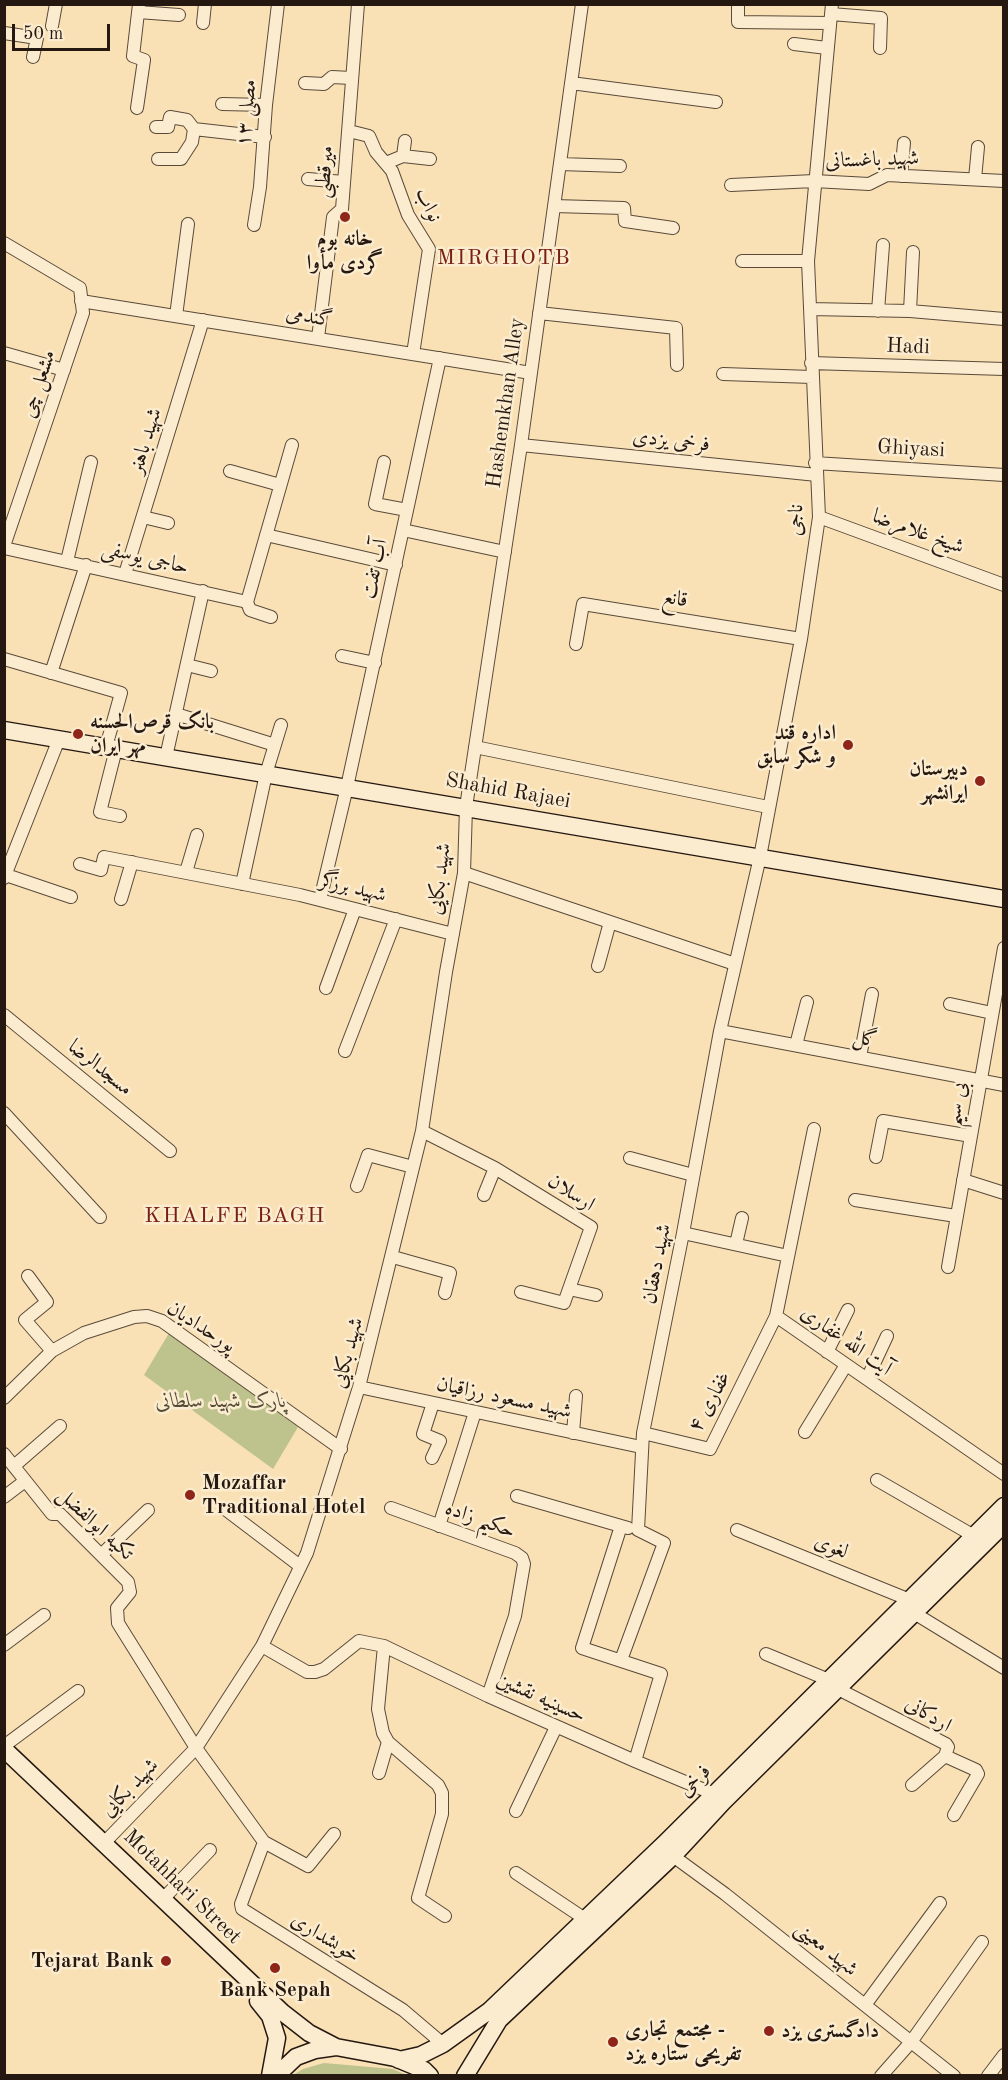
<!DOCTYPE html>
<html>
<head>
<meta charset="utf-8">
<style>
  body { margin:0 }
  #map { position:relative; width:1008px; height:2080px; overflow:hidden; background:#f9e1b5; font-family:"Old Standard TT",serif }
  canvas { display:block }
  .frame { position:absolute; inset:0; border:6px solid #251811; pointer-events:none }
  .scale { position:absolute; left:12px; top:24px; width:98px; height:27px; box-sizing:border-box; border:3px solid #251811; border-top:0; padding-left:8px; font-size:18px; line-height:21px; white-space:nowrap; color:#251811; -webkit-text-stroke:4px #fbeccf; paint-order:stroke }
</style>
</head>
<body>
<div id="map">
<canvas width="1008" height="2080"></canvas>
<div class="frame"></div>
<div class="scale">50 m</div>
</div>
<script>
const ctx = document.querySelector('canvas').getContext('2d');
ctx.lineJoin = 'round';
function fillPath(path, color) { ctx.fillStyle = color; ctx.fill(path, 'evenodd'); }
const shape = rows => new Path2D(rows.map(r => 'M' + r).join(''));
function strokePath(path, color, width, dash) { ctx.strokeStyle = color; ctx.lineWidth = width; ctx.lineCap = dash ? 'butt' : 'round'; ctx.setLineDash(dash || []); ctx.stroke(path); }
function drawText(font, color, halo, rows, align = 'center') {
  ctx.font = font + ' "Old Standard TT",Amiri,serif'; ctx.lineWidth = 5; ctx.setLineDash([]); ctx.textBaseline = 'middle'; ctx.strokeStyle = halo; ctx.fillStyle = color; for (const [text, x, y, turn = 0] of rows) {
    ctx.save(); ctx.translate(x, y); ctx.rotate((+turn || 0) * Math.PI / 180); ctx.textAlign = isNaN(turn) ? turn : align; if (halo) ctx.strokeText(text, 0, 0); ctx.fillText(text, 0, 0); ctx.restore();
  }
}
const green = shape([
  [169,1333,298,1427,273,1469,144,1375],
  [324,2063,393,2069,406,2075,293,2075,303,2069]
]);
const minor = shape([
  [738,4,738,22,830,23],
  [138,12,179,15],
  [831,14,881,18,880,48],
  [203,23,205,4],
  [52,26,56,4],
  [4,33,37,38,33,57],
  [794,44,827,48],
  [305,83,324,84,332,77,351,78],
  [571,83,716,102],
  [222,104,266,105],
  [137,108,144,60,133,56,139,4],
  [156,127,168,127,170,117,187,120,194,129],
  [349,131,369,136,376,152,392,171,408,215,429,249,413,354],
  [403,156,405,141],
  [158,159,181,159,192,142,194,129,265,137],
  [386,163,403,156,430,159],
  [560,164,620,166],
  [901,176,904,143],
  [308,179,344,182],
  [975,179,978,147],
  [731,185,814,181,869,184,887,175,1004,181],
  [554,206,624,208,625,221,673,228],
  [254,225,260,187,266,105,278,4],
  [4,243,80,288,83,313,4,546],
  [742,261,808,261],
  [81,301,531,373],
  [810,309,910,311,1004,319],
  [878,311,883,245],
  [910,311,913,252],
  [539,313,676,328,677,365],
  [176,316,188,224],
  [318,338,333,217,342,209,358,4],
  [4,353,64,370],
  [811,363,1004,369],
  [723,374,812,377],
  [521,445,817,475],
  [384,462,375,504,407,510],
  [815,463,1004,475],
  [230,471,280,485],
  [143,517,168,523],
  [819,517,1004,585],
  [403,530,505,552],
  [266,535,396,565],
  [4,548,247,602,250,610,271,617],
  [67,561,91,462],
  [125,574,203,320],
  [247,602,292,445],
  [576,644,583,604,801,639],
  [342,656,375,663],
  [4,659,121,693,106,747],
  [187,665,211,671],
  [51,673,86,565],
  [176,714,275,745],
  [475,747,768,807],
  [116,749,100,812,120,816],
  [166,757,203,591],
  [80,864,101,870,104,857,300,895,453,934],
  [186,872,197,835],
  [464,873,735,964],
  [6,875,71,897],
  [4,878,59,739],
  [242,884,266,774,281,725],
  [121,899,132,862],
  [320,900,347,787,440,358],
  [598,966,610,922],
  [326,988,355,909],
  [950,1004,992,1013],
  [4,1015,170,1151],
  [720,1031,1004,1085],
  [796,1045,807,1002],
  [345,1051,396,919],
  [860,1057,872,994],
  [4,1113,100,1217],
  [422,1131,495,1168,591,1227,564,1303,521,1292],
  [876,1157,883,1121,971,1136],
  [630,1158,693,1175],
  [963,1180,1004,1193],
  [357,1186,368,1155,413,1167],
  [484,1195,495,1168],
  [855,1200,956,1216],
  [683,1233,788,1256],
  [736,1244,742,1218],
  [393,1257,450,1273,445,1293],
  [948,1267,1004,948],
  [28,1276,47,1302,25,1320,52,1351],
  [569,1289,596,1295],
  [776,1316,1004,1474],
  [827,1352,848,1310],
  [867,1379,887,1336],
  [359,1387,641,1447],
  [4,1398,52,1351,84,1333,134,1317,147,1316,162,1321,341,1449],
  [805,1432,846,1365],
  [573,1433,576,1396],
  [643,1433,710,1449,776,1316,814,1129],
  [4,1454,52,1514,60,1514,128,1582,130,1592,117,1608,118,1623,196,1748,264,1842,308,1866,334,1834],
  [432,1458,440,1441,423,1434,433,1403],
  [14,1466,60,1426],
  [877,1480,974,1536],
  [517,1496,628,1528],
  [4,1497,25,1481],
  [391,1508,515,1553,522,1558,524,1564,515,1616,488,1696],
  [225,1509,300,1566],
  [439,1526,475,1412],
  [621,1526,582,1648,661,1674,635,1761],
  [737,1530,910,1600],
  [101,1555,148,1510],
  [914,1613,1004,1668],
  [4,1645,44,1615],
  [262,1646,307,1672,315,1672,324,1669,359,1641,384,1646,488,1696,635,1761,714,1794],
  [384,1646,378,1709,383,1733,388,1742,438,1785,442,1793,442,1814,418,1898,445,1916],
  [766,1654,829,1680],
  [621,1660,664,1543,638,1530,643,1433,683,1233,720,1031,760,857,801,639,819,517,808,261,832,4],
  [838,1689,946,1744,948,1747,945,1756,976,1770,978,1774,954,1815],
  [4,1746,78,1691],
  [379,1773,388,1742],
  [912,1785,945,1756],
  [516,1811,556,1727],
  [264,1842,241,1904,242,1909,403,2010,443,2044],
  [104,1843,196,1748,262,1646,307,1553,359,1387,422,1131,446,972,464,873,466,807,521,445,582,4],
  [673,1856,725,1894,954,2076],
  [516,1873,585,1919],
  [162,1900,210,1850],
  [865,2005,940,1903],
  [881,2076,911,2042,982,1942],
  [988,2076,1004,2055]
]);
const secondary = shape([
  [4,730,1004,899],
  [4,1749,282,2012,309,2033,336,2047],
  [258,2001,270,2016,277,2038,270,2076],
  [399,2060,421,2055,443,2044,489,2011,666,1842,1004,1506],
  [276,2076,296,2057,315,2050,336,2047,395,2058,424,2070,430,2076],
  [465,2076,499,2020,673,1856,723,1802,1004,1524]
]);
const markers = [
  [345,217,6,"#8f2418"],
  [78,734,6,"#8f2418"],
  [848,745,6,"#8f2418"],
  [980,781,6,"#8f2418"],
  [190,1495,6,"#8f2418"],
  [166,1961,6,"#8f2418"],
  [275,1968,6,"#8f2418"],
  [769,2031,6,"#8f2418"],
  [613,2042,6,"#8f2418"]
];
const streetNames = [
  ["مصلی ۱۳",247,113,-85],
  ["شهید باغستانی",872,160,-2],
  ["میرقطبی",325,172,-85],
  ["نواب",428,205,64],
  ["گندمی",309,317,9],
  ["Hadi",908,347,2],
  ["مشعل چی",39,384,-72],
  ["Hashemkhan Alley",506,403,-82],
  ["شهید باهنر",146,441,-73],
  ["فرخی یزدی",671,441,6],
  ["Ghiyasi",911,449,3],
  ["ناجی",796,520,-86],
  ["شیخ غلامرضا",918,532,20],
  ["حاجی یوسفی",145,558,13],
  ["آب تفت",375,569,-78],
  ["قانع",675,599,9],
  ["Shahid Rajaei",508,791,10],
  ["شهید بکایی",440,879,-83],
  ["شهید برزگر",353,888,14],
  ["گل",865,1039,11],
  ["مسجدالرضا",100,1068,39],
  ["بی سیم",957,1104,-80],
  ["ارسلان",571,1193,33],
  ["شهید دهقان",657,1264,-79],
  ["پورحدادیان",201,1327,33],
  ["آیت الله غفاری",846,1341,35],
  ["شهید بکایی",348,1353,-75],
  ["شهید مسعود رزاقیان",504,1398,12],
  ["غفاری ۴",710,1402,-61],
  ["حکیم زاده",480,1520,20],
  ["تکیه ابوالفضل",95,1524,43],
  ["لغوی",831,1547,22],
  ["حسینیه نقشین",541,1698,24],
  ["اردکانی",928,1715,31],
  ["فرخی",695,1781,-45],
  ["شهید بکایی",130,1788,-46],
  ["Motahhari Street",182,1887,44],
  ["خویشداری",325,1938,32],
  ["شهید معینی",826,1949,39]
];
const poiNames = [
  ["خانه بوم",345,239,"center"],
  ["گردی مأوا",345,263,"center"],
  ["بانک قرص‌الحسنه",90,722],
  ["مهر ایران",90,746],
  ["اداره قند",836,733,"right"],
  ["و شکر سابق",836,757,"right"],
  ["دبیرستان",968,769,"right"],
  ["ایرانشهر",968,793,"right"],
  ["Mozaffar",202,1483],
  ["Traditional Hotel",202,1507],
  ["Tejarat Bank",154,1961,"right"],
  ["Bank Sepah",275,1990,"center"],
  ["مجتمع تجاری -",625,2030],
  ["تفریحی ستاره یزد",625,2054],
  ["دادگستری یزد",781,2031]
];
const parkNames = [
  ["پارک شهید سلطانی",221,1401]
];
const neighbourhoodNames = [
  ["MIRGHOTB",504,258],
  ["KHALFE BAGH",235,1216]
];
fillPath(green, '#bec38d');
strokePath(minor, '#5a4a3a', 14);
strokePath(secondary, '#251811', 19);
strokePath(minor, '#fbeccf', 12);
strokePath(secondary, '#fbeccf', 16);
for (const [x, y, r, color] of markers) { const dot = new Path2D(); dot.arc(x, y, r, 0, 2 * Math.PI); ctx.fillStyle = color; ctx.fill(dot); strokePath(dot, '#fbeccf', 2); }
drawText('21px', '#251811', '#fbeccf', streetNames);
drawText('bold 21px', '#251811', '#fbeccf', poiNames, 'left');
drawText('italic 21px', '#534b36', '#fbeccf', parkNames);
ctx.letterSpacing = '1.5px';
drawText('22px', '#7a1f14', '#fbeccf', neighbourhoodNames);
ctx.letterSpacing = '0px';
</script>
</body>
</html>
